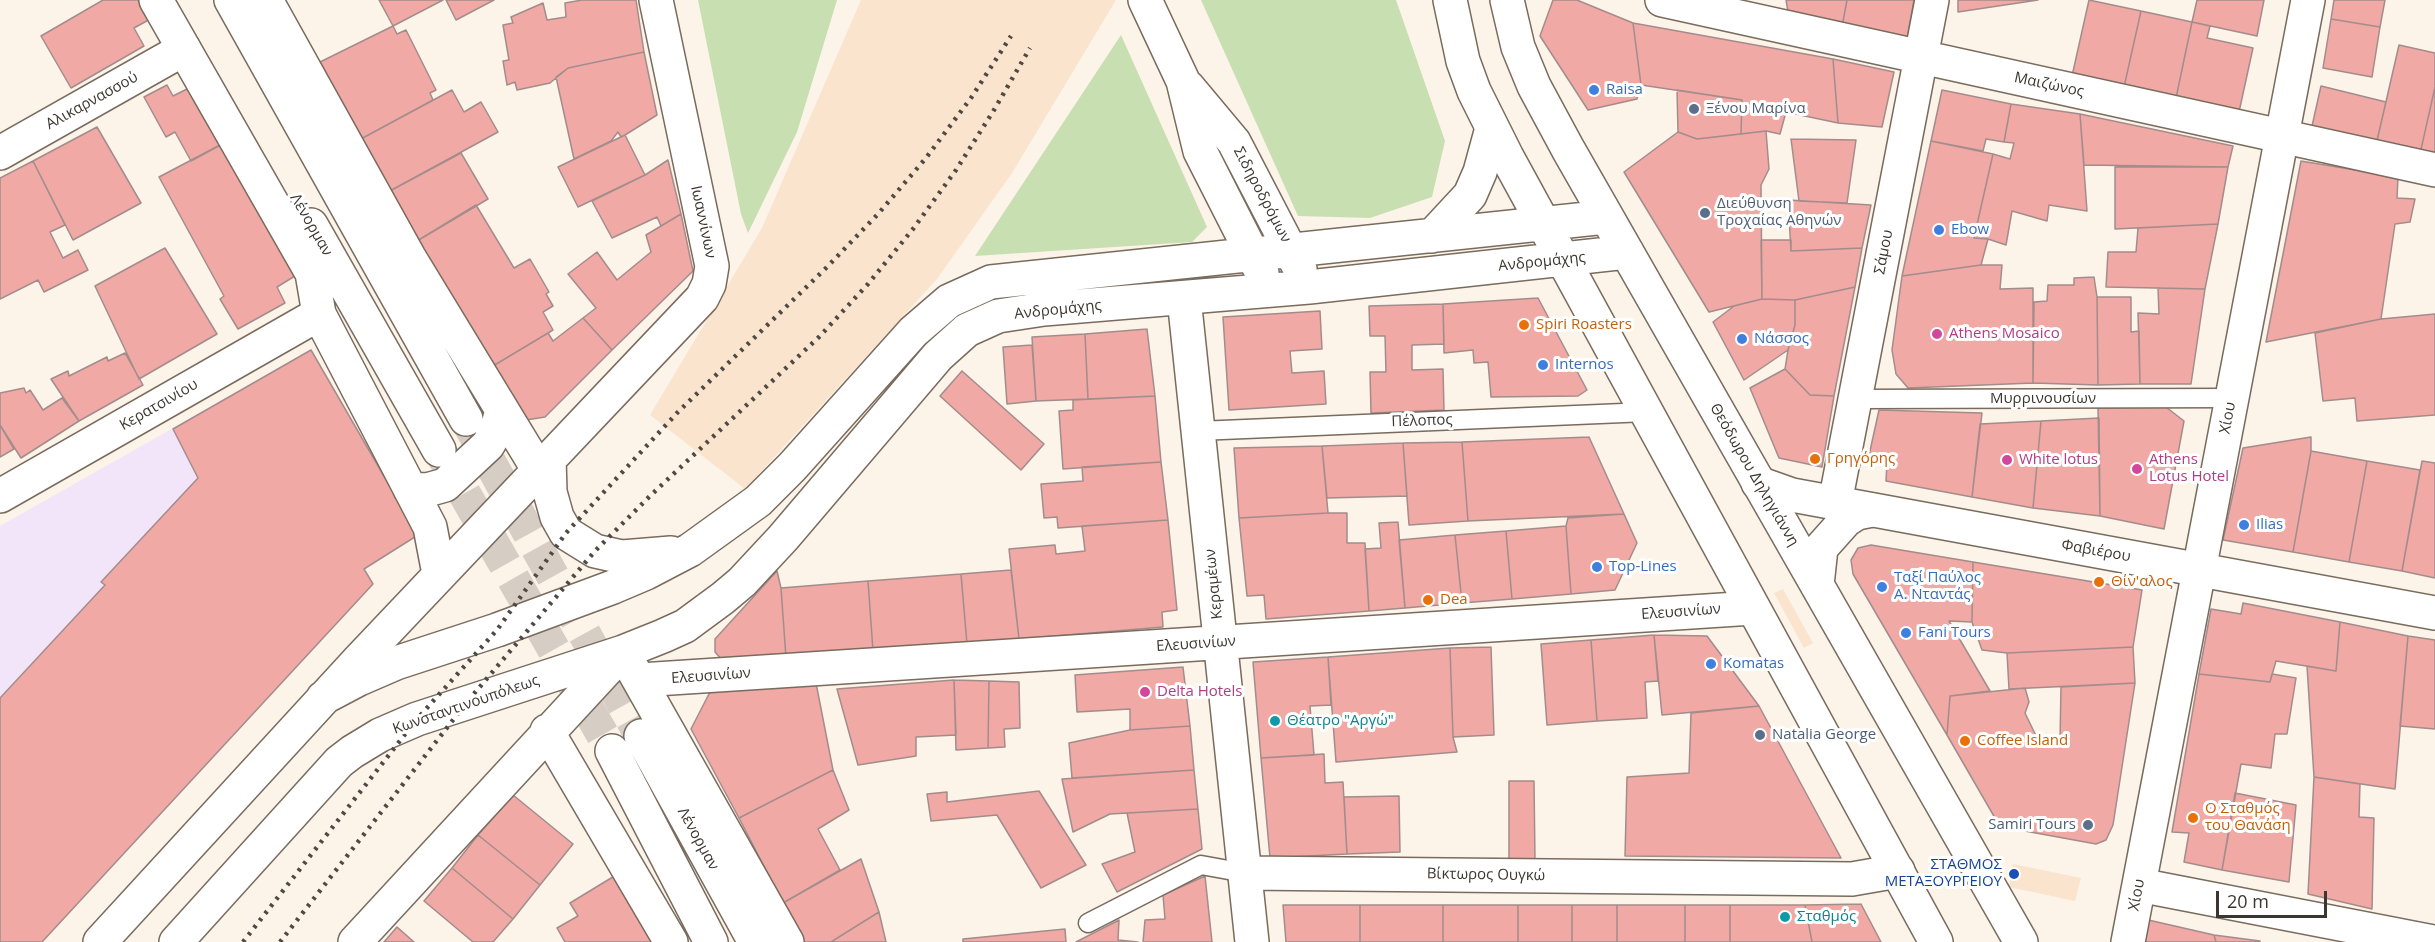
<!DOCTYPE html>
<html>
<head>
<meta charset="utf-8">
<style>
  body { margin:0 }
  #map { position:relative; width:2435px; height:942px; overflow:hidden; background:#fcf3e9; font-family:"Open Sans",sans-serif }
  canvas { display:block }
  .scale { position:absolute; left:2216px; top:891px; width:111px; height:27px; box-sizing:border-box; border:3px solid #3c3630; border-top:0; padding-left:8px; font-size:18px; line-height:21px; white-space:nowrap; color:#3c3630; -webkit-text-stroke:4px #fff; paint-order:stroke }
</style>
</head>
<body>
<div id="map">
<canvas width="2435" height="942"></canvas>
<div class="scale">20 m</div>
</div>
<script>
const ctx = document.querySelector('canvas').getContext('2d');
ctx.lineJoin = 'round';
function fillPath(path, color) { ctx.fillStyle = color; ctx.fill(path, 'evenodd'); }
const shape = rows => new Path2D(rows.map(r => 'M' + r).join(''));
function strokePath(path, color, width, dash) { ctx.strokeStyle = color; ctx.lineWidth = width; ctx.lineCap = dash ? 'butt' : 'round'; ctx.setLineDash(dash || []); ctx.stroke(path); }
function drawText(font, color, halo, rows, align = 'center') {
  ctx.font = font + ' "Open Sans",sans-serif'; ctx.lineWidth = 6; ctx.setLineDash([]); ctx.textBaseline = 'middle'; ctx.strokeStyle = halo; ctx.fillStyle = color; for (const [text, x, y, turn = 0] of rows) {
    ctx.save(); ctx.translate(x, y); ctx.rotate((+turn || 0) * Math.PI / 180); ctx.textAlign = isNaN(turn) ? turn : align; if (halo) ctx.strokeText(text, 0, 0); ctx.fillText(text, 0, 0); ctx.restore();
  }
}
const industrial = shape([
  [311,350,418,535,365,569,373,584,42,942,0,942,0,526]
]);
const built = shape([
  [861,0,1116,0,1012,173,937,279,745,489,650,415,762,228],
  [1783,589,1813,643,1804,648,1774,593],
  [2013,864,2081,878,2075,901,2009,887]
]);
const green = shape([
  [698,0,837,0,797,132,748,233,741,214],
  [1201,0,1396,0,1445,141,1432,197,1370,218,1298,216],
  [1121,35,1207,227,1192,242,975,256]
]);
const building = shape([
  [103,0,144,0,154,17,134,28,144,46,71,88,41,36,103,0],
  [379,0,443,0,393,26,379,0],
  [446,0,494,0,456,20,446,0],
  [582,0,636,0,644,52,568,68,550,83,517,90,515,82,507,85,503,61,509,60,503,25,513,23,511,17,543,3,547,20,566,17,565,3,582,0],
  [1553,0,1577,0,1633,23,1641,85,1637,99,1588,110,1540,36,1553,0],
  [1786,0,1847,0,1842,27,1789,18,1786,0],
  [1847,0,1914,0,1907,39,1842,27,1847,0],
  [1958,0,2038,0,1958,12,1958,0],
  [2089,0,2141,11,2124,87,2072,76,2089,0],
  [2197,0,2264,0,2257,36,2192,22,2197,0],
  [2334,0,2385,0,2380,27,2331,19,2334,0],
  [2141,11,2192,22,2176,98,2124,87,2141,11],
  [2331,19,2380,27,2372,77,2323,68,2331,19],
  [2192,22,2210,26,2207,38,2253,48,2239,112,2176,98,2192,22],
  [1633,23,1833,59,1838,123,1786,112,1780,134,1766,131,1741,134,1742,100,1641,85,1633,23],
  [393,26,397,34,406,30,436,90,430,93,433,100,359,140,318,63,393,26],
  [2399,45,2435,53,2435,87,2420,154,2376,145,2399,45],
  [644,52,657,115,625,135,621,137,618,132,611,141,574,159,556,77,568,68,644,52],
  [1833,59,1894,72,1882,127,1838,123,1833,59],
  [167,85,173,96,195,85,226,142,191,161,175,132,166,137,144,97,167,85],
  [2321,86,2386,102,2376,145,2312,126,2321,86],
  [2435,87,2435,157,2420,154,2435,87],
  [452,90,464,112,481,102,498,132,388,192,359,140,452,90],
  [1677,90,1742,100,1741,134,1697,139,1678,132,1677,90],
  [1942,90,2011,104,2004,142,1986,139,1983,151,1931,141,1942,90],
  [2011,104,2080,114,2087,211,2049,205,2047,221,2012,211,2006,245,1988,239,1974,238,1993,154,2010,159,2014,143,2004,142,2011,104],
  [2080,114,2233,146,2228,167,2084,165,2080,114],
  [97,127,141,203,73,240,33,161,97,127],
  [1766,131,1769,169,1761,185,1762,299,1709,312,1624,172,1678,132,1697,139,1766,131],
  [625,135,645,175,578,207,558,167,625,135],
  [1791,139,1856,140,1847,203,1799,201,1791,139],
  [1931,141,1993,154,1974,238,1988,239,1981,265,1902,276,1931,141],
  [220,145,295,276,277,287,285,303,238,329,220,299,224,296,159,177,220,145],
  [461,153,488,199,417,241,388,192,461,153],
  [668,160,681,214,661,226,657,217,612,238,592,201,645,175,668,160],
  [33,161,65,225,50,232,63,258,78,250,88,270,44,292,38,280,0,299,0,178,33,161],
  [2301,161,2398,177,2397,198,2415,199,2410,222,2395,224,2381,319,2266,342,2301,161],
  [2115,167,2228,167,2218,224,2115,229,2115,167],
  [1788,200,1871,205,1862,248,1791,251,1788,200],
  [476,205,514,268,530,259,549,292,546,294,553,306,543,312,553,330,493,366,417,241,476,205],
  [681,214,693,271,612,350,583,318,596,308,568,274,597,252,617,280,651,252,646,235,681,214],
  [2218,224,2205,289,2106,287,2108,252,2136,252,2138,228,2218,224],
  [1761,240,1791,240,1791,251,1862,248,1855,287,1795,300,1762,299,1761,240],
  [165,248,217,334,139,379,95,286,165,248],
  [1981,265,2002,265,2000,289,2033,288,2033,383,1908,388,1896,374,1892,350,1902,276,1981,265],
  [2094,277,2097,297,2098,385,2033,383,2034,302,2047,301,2048,285,2074,285,2074,278,2094,277],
  [1855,287,1834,396,1810,395,1785,369,1788,350,1795,325,1795,300,1855,287],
  [2158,288,2205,289,2191,384,2140,384,2138,313,2159,314,2158,288],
  [2097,297,2131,297,2131,332,2139,331,2140,384,2098,385,2097,297],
  [1538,298,1587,390,1578,396,1491,397,1488,362,1474,363,1473,350,1444,353,1443,304,1538,298],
  [1762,299,1795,300,1795,325,1788,350,1744,380,1713,322,1734,306,1762,299],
  [1443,304,1444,344,1412,345,1412,370,1443,369,1444,410,1371,413,1370,372,1386,372,1385,336,1370,336,1369,306,1443,304],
  [1320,311,1322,349,1290,351,1292,373,1324,371,1326,404,1229,410,1223,317,1320,311],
  [2435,314,2435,415,2357,421,2355,398,2323,401,2315,333,2381,319,2435,314],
  [583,318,612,350,545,417,526,420,493,366,548,333,553,341,583,318],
  [1147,329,1155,396,1088,399,1085,334,1147,329],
  [1085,334,1088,399,1036,401,1032,337,1085,334],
  [1032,345,1036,401,1007,404,1003,347,1032,345],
  [311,350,418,535,364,569,373,584,42,942,0,942,0,698,105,585,101,582,198,478,173,429,311,350],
  [125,353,143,385,79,421,51,379,68,371,69,376,107,357,108,361,125,353],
  [1785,369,1810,395,1834,396,1822,467,1779,458,1750,388,1785,369],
  [962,371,1044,444,1021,470,940,396,962,371],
  [24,388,26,393,30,390,43,410,62,398,79,421,21,458,0,425,0,393,24,388],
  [1155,396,1161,462,1063,469,1059,411,1073,410,1073,400,1155,396],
  [2166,407,2184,421,2164,529,2100,516,2098,408,2166,407],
  [1879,410,1982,413,1972,497,1886,481,1887,463,1868,460,1879,410],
  [2099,418,2100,516,2033,508,2041,421,2099,418],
  [2041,421,2033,508,1972,497,1980,424,2041,421],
  [0,425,14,449,0,457,0,425],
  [1589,437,1624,514,1468,521,1462,442,1589,437],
  [2311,437,2311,451,2293,552,2223,540,2243,448,2311,437],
  [1462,442,1468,521,1409,525,1403,443,1462,442],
  [1403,443,1407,496,1327,498,1322,446,1403,443],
  [1322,446,1328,513,1239,518,1234,448,1322,446],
  [2311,451,2367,461,2349,562,2293,552,2311,451],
  [2367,461,2420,470,2402,571,2349,562,2367,461],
  [2422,461,2435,463,2435,578,2402,571,2422,461],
  [1161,462,1168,520,1058,528,1057,517,1044,518,1041,484,1083,481,1082,467,1161,462],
  [1328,513,1347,513,1347,543,1365,543,1369,611,1266,619,1264,595,1247,596,1239,518,1328,513],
  [1624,514,1637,543,1615,590,1571,594,1566,526,1568,518,1624,514],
  [1168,520,1177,610,1162,612,1163,627,1019,639,1009,549,1055,545,1056,554,1085,551,1082,526,1168,520],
  [1398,522,1405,608,1369,611,1365,549,1381,548,1379,523,1398,522],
  [1566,526,1571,594,1512,599,1506,531,1566,526],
  [1506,531,1512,599,1462,603,1455,535,1506,531],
  [1455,535,1462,603,1405,608,1399,540,1455,535],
  [1871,545,1973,562,1972,622,1949,621,1990,691,1950,696,1947,735,1853,574,1851,560,1858,548,1871,545],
  [1973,562,2142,590,2133,647,2007,653,1982,650,1972,622,1973,562],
  [1011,570,1019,639,967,644,961,574,1011,570],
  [777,571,781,588,786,658,722,660,715,652,715,639,777,571],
  [961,574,967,644,873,651,868,581,961,574],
  [868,581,873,651,786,658,781,588,868,581],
  [2243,603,2340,622,2336,671,2276,661,2270,682,2199,674,2211,609,2241,614,2243,603],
  [2340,622,2408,636,2395,789,2314,777,2307,666,2336,671,2340,622],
  [1654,635,1658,681,1645,682,1647,718,1597,721,1591,640,1654,635],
  [1654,635,1707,636,1759,706,1662,715,1654,635],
  [2408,636,2435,640,2435,729,2400,726,2408,636],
  [1591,640,1597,721,1547,725,1541,644,1591,640],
  [1491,647,1494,735,1453,737,1450,648,1491,647],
  [2133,647,2135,683,2009,689,2007,653,2133,647],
  [1450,648,1453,737,1457,752,1336,762,1328,657,1450,648],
  [1328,657,1331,705,1310,706,1314,755,1261,758,1253,662,1328,657],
  [1183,667,1190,726,1130,730,1130,709,1077,712,1075,675,1183,667],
  [2199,674,2270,682,2272,674,2296,678,2287,734,2275,734,2271,768,2241,764,2222,870,2184,862,2189,833,2172,832,2199,674],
  [954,680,989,681,988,748,956,750,954,680],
  [954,680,956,735,916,737,916,756,858,765,837,689,954,680],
  [989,681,1019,682,1020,728,1004,729,1005,747,988,748,989,681],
  [816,683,833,770,739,818,691,729,711,690,816,683],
  [2135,683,2113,825,2106,840,2096,844,2014,829,1995,818,1947,735,1950,696,2025,688,2029,702,2025,713,2039,742,2053,745,2060,741,2061,687,2135,683],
  [1759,706,1841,858,1625,856,1627,777,1689,773,1691,713,1759,706],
  [1190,726,1194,770,1072,778,1069,743,1130,730,1190,726],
  [1324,754,1325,783,1343,782,1347,854,1270,858,1261,758,1324,754],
  [833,770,849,810,818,829,840,870,783,903,739,818,833,770],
  [1194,770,1198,809,1110,814,1073,832,1062,779,1194,770],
  [2314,777,2360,784,2359,817,2374,818,2372,909,2308,894,2314,777],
  [1509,781,1534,781,1535,861,1509,861,1509,781],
  [1039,791,1086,865,1041,888,997,815,931,821,927,794,947,792,947,802,1039,791],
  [2235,793,2296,805,2289,882,2222,870,2235,793],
  [513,795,573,844,540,885,478,835,513,795],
  [1399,796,1400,852,1347,854,1344,797,1399,796],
  [1198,809,1202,849,1117,892,1102,864,1135,852,1127,813,1198,809],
  [478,835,540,885,513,919,452,868,478,835],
  [861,859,879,912,831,942,804,942,783,903,861,859],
  [452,868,513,919,493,942,473,942,424,901,452,868],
  [621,872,662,942,565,942,557,928,578,916,570,903,621,872],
  [1205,876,1212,942,1143,942,1145,920,1165,919,1163,895,1205,876],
  [1861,904,1881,942,1812,942,1805,905,1861,904],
  [1283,905,1360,905,1360,942,1286,942,1283,905],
  [1360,905,1443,905,1443,942,1360,942,1360,905],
  [1443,905,1518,905,1518,942,1443,942,1443,905],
  [1518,905,1572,905,1572,942,1518,942,1518,905],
  [1572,905,1617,905,1617,942,1572,942,1572,905],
  [1617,905,1685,905,1685,942,1617,942,1617,905],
  [1685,905,1730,905,1730,942,1685,942,1685,905],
  [1730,905,1805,905,1812,942,1730,942,1730,905],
  [879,912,886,942,831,942,879,912],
  [2144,919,2214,935,2216,942,2140,942,2144,919],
  [1119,920,1118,940,1138,942,1076,942,1119,920],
  [397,927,414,942,384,942,397,927],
  [1065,929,1066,942,963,942,963,939,1065,929],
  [2214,935,2260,941,2260,942,2216,942,2214,935]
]);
const secondaryTunnel = shape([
  [466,419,641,736],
  [440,451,612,751]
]);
const lane = shape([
  [1855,399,2232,398],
  [1198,431,1647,412],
  [1088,923,1201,865,1245,873]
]);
const street = shape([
  [1662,0,2435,170],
  [0,153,184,49],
  [1184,298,1252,942],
  [1758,483,1792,495,2435,613],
  [0,496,319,314],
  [1835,503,1932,0],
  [640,680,1753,608],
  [1245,873,1852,879,1898,871],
  [2139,885,2433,942],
  [2128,942,2308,0]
]);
const secondary = shape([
  [156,0,312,273,319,314,430,527,439,574],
  [231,0,466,419],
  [266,0,409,257,538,469],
  [1145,0,1183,81,1200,151,1262,273],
  [1450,0,1463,61,1474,91,1507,157,1936,942],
  [1507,0,1518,47,1534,86,1568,149,2021,942],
  [1188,87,1234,142,1300,269],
  [311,225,439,450],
  [1432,236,1470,195,1480,172,1492,128],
  [549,458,550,492,557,517,566,533,595,551,622,557,671,553],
  [410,489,427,490,445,485,488,445,497,429,502,410],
  [1817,585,1821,548,1846,520,1857,513,1872,510],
  [623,652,787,942],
  [323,698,359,679,396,663,497,630,613,587,646,573,690,550,758,501,792,467,913,332,949,301,991,282,1606,217],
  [547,731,671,942],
  [641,736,755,942],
  [612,751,711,942],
  [100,942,358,661,702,298,709,284,712,266,656,0],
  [176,942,339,762,352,752,380,735,417,719,623,652,663,636,685,626,723,598,742,582,783,538,938,356,967,330,998,316,1044,309,1309,287,1627,252],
  [355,942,620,655]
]);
const rail = shape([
  [243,942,417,719,497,630,566,533,678,412,827,267,878,214,926,158,971,98,1011,36],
  [280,942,467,702,595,551,650,496,819,337,868,284,913,229,956,170,994,110,1030,48]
]);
const markers = [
  [1594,90,6,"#3f7fe0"],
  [1694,109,6,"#5c6f8a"],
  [1705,213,6,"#5c6f8a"],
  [1939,230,6,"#3f7fe0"],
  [1524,325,6,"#e8710a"],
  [1937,334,6,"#d1479c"],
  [1742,339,6,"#3f7fe0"],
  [1543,365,6,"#3f7fe0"],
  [1815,459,6,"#e8710a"],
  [2007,460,6,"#d1479c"],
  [2137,469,6,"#d1479c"],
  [2244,525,6,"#3f7fe0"],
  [1597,567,6,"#3f7fe0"],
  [2099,582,6,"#e8710a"],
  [1882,587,6,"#3f7fe0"],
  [1428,600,6,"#e8710a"],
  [1906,633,6,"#3f7fe0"],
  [1711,664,6,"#3f7fe0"],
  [1145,692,6,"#d1479c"],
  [1275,721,6,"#0f9aa8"],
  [1760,735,6,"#5c6f8a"],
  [1965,741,6,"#e8710a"],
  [2193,818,6,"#e8710a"],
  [2088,825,6,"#5c6f8a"],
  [2014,874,6,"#1a4fb4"],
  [1785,917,6,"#0f9aa8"]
];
const streetNames = [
  ["Μαιζώνος",2049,85,12],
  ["Αλικαρνασσού",92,101,-29],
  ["Σιδηροδρόμων",1262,195,62],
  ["Ιωαννίνων",703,222,78],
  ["Λένορμαν",311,225,60],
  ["Σάμου",1884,252,-79],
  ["Ανδρομάχης",1542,262,-6],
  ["Ανδρομάχης",1058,310,-6],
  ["Μυρρινουσίων",2043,399],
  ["Κερατσινίου",159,405,-30],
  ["Χίου",2228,418,-79],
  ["Πέλοπος",1422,421,-2],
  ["Θεόδωρου Δηληγιάννη",1754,475,60],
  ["Φαβιέρου",2096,551,10],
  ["Κεραμέων",1214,584,-96],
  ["Ελευσινίων",1681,612,-4],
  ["Ελευσινίων",1196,644,-4],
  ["Ελευσινίων",711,676,-4],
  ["Κωνσταντινουπόλεως",466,705,-19],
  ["Λένορμαν",698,839,61],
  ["Βίκτωρος Ουγκώ",1486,875,1],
  ["Χίου",2137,895,-79]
];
const shopNames = [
  ["Raisa",1606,90],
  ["Ebow",1951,230],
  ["Νάσσος",1754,339],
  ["Internos",1555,365],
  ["Ilias",2256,525],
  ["Top-Lines",1609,567],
  ["Ταξί Παύλος",1894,578],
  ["Α. Νταντάς",1894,595],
  ["Fani Tours",1918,633],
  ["Komatas",1723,664]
];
const serviceNames = [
  ["Ξένου Μαρίνα",1706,109],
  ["Διεύθυνση",1717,204],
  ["Τροχαίας Αθηνών",1717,221],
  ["Natalia George",1772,735],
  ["Samiri Tours",2076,825,"right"]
];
const foodNames = [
  ["Spiri Roasters",1536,325],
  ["Γρηγόρης",1827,459],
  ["Θίν'αλος",2111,582],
  ["Dea",1440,600],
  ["Coffee Island",1977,741],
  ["Ο Σταθμός",2205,809],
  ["του Θανάση",2205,826]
];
const hotelNames = [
  ["Athens Mosaico",1949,334],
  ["White lotus",2019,460],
  ["Athens",2149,460],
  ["Lotus Hotel",2149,477],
  ["Delta Hotels",1157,692]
];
const cultureNames = [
  ["Θέατρο \"Αργώ\"",1287,721],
  ["Σταθμός",1797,917]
];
const transitNames = [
  ["ΣΤΑΘΜΟΣ",2002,865],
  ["ΜΕΤΑΞΟΥΡΓΕΙΟΥ",2002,882]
];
fillPath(industrial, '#f2e5f9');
fillPath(built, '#fae4ce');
fillPath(green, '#c8dfb2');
fillPath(building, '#f0a9a5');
strokePath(building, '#a38c8b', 1.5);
strokePath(secondaryTunnel, '#d6cdc4', 33, [33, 16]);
strokePath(lane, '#796b5d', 21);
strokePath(street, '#796b5d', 36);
strokePath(secondary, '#796b5d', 36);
strokePath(lane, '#fff', 18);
strokePath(street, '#fff', 33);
strokePath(secondary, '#fff', 33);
strokePath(rail, '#4f4943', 4.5, [3, 6]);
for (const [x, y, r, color] of markers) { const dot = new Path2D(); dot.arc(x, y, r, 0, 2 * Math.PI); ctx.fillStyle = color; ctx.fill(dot); strokePath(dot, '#fff', 2); }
drawText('15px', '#3c3630', '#fff', streetNames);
drawText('15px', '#366cbe', '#fff', shopNames, 'left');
drawText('15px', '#4e5e75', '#fff', serviceNames, 'left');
drawText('15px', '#c56008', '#fff', foodNames, 'left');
drawText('15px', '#b23c85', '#fff', hotelNames, 'left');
drawText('15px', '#0d838f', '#fff', cultureNames, 'left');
drawText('15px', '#164399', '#fff', transitNames, 'right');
</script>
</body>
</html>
